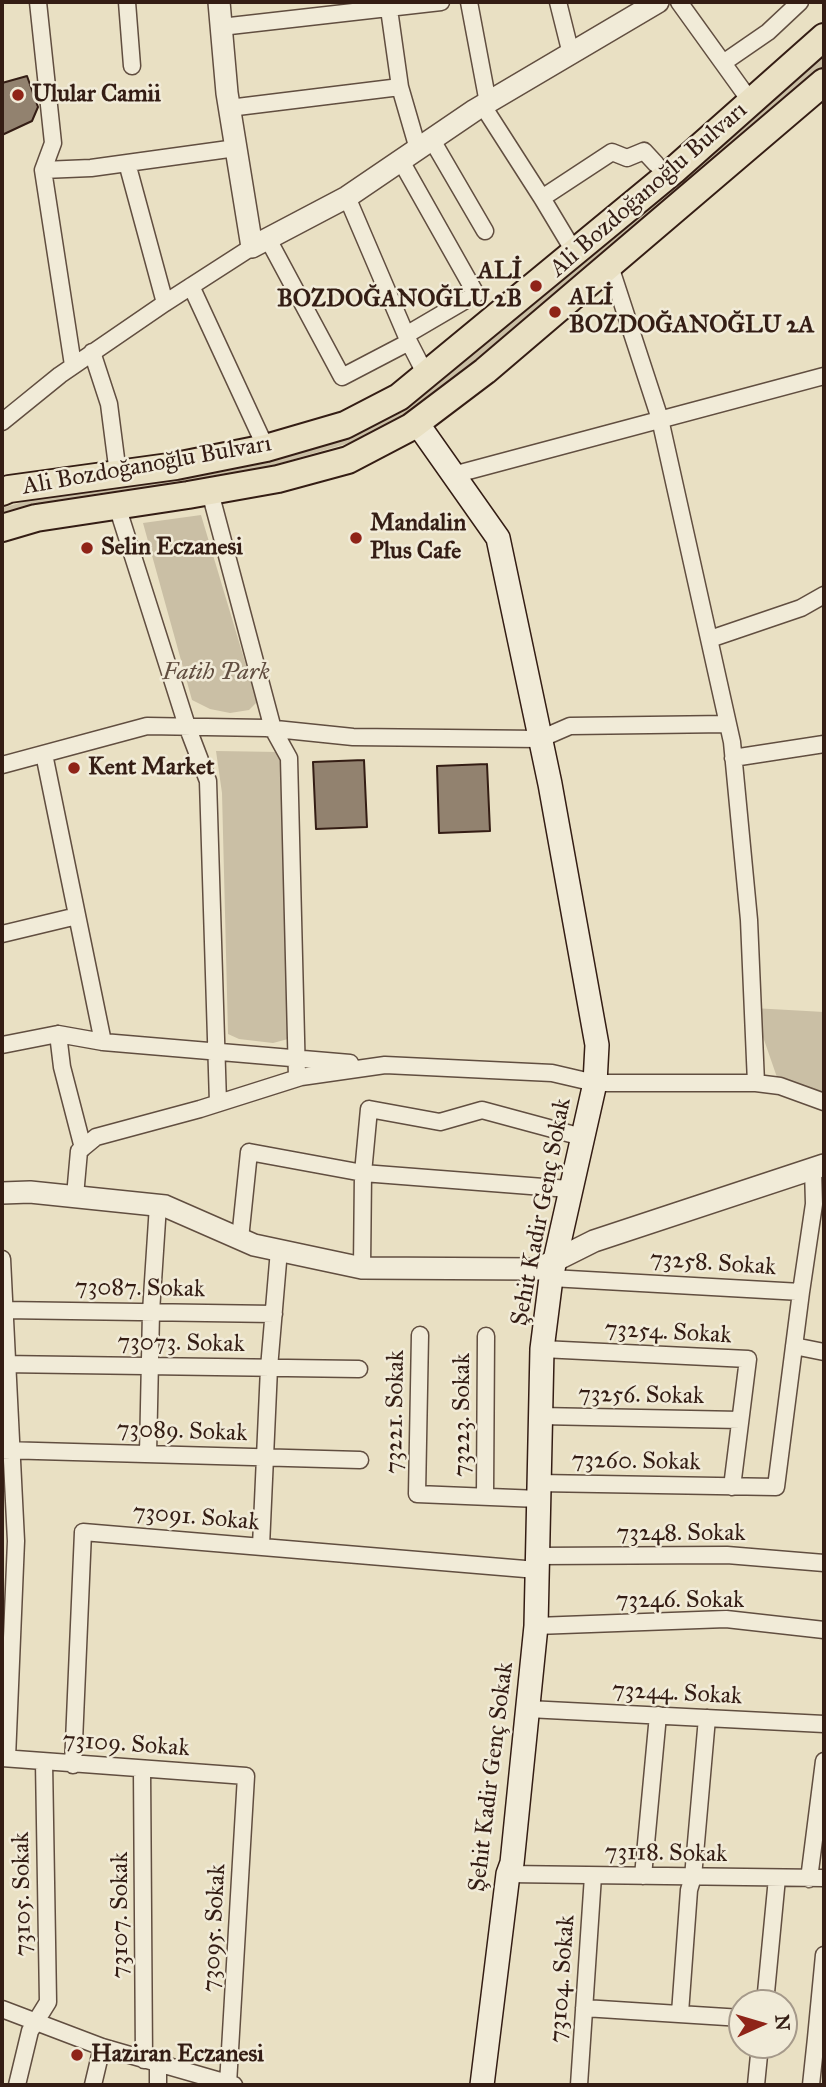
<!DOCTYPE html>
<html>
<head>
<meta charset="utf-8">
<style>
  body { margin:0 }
  #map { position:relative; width:826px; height:2087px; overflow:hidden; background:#e9e0c3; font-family:"IM FELL Great Primer",serif }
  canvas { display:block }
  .frame { position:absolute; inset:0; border:4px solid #341d14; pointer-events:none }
  .north { position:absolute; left:728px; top:1989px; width:70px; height:70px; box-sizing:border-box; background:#f1ebd8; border:2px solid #a5998a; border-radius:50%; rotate:86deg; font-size:19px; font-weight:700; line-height:28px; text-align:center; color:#341d14 }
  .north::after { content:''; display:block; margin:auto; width:24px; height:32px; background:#8f2418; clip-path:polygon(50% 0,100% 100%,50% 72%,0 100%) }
</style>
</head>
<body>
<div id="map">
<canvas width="826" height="2087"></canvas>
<div class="frame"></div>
<div class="north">N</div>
</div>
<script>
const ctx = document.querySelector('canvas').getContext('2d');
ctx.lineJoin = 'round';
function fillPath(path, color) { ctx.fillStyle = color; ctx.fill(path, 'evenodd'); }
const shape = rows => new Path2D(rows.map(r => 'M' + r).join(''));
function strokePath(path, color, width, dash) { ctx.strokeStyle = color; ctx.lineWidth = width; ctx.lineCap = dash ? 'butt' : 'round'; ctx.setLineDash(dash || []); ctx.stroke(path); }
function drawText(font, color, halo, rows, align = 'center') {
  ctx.font = font + ' "IM FELL Great Primer",serif'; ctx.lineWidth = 5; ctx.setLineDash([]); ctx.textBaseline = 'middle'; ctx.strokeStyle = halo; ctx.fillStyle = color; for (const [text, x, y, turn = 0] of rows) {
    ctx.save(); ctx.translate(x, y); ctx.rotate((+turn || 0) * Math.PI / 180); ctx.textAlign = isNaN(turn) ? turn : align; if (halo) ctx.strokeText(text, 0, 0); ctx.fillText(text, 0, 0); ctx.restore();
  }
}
const green = shape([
  [824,53,824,67,798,91,443,391,398,425,356,441,260,469,186,483,38,504,2,514,2,508,37,498,185,477,259,463,354,434,394,414,438,384,751,120],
  [201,515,257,702,249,710,230,713,210,709,192,700,143,523],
  [216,751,280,752,288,1039,273,1043,239,1039,228,1034,222,793],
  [753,1008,824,1012,824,1098,780,1086]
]);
const building = shape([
  [27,76,38,107,32,121,2,135,2,83,27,76],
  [364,760,367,827,316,829,313,762,364,760],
  [487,764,490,831,439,833,437,766,487,764]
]);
const minor = shape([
  [38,2,53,143,43,170,73,365],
  [127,2,132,66],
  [388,2,400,87,418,149],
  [469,2,488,103],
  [558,2,571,54],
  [679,2,751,102],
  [221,27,441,2],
  [723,63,768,32,800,2],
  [483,106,542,198,575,253],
  [229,108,400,87],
  [432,140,485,231],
  [401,161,476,294,406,335],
  [127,163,165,303],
  [43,170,91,168,236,148],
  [347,197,409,342,427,377],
  [542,198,612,152,627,158,644,151,656,164],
  [268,239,342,377,409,342],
  [610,266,660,419,732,742,749,920,756,1083],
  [191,286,266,448],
  [92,352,109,404,118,474],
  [2,422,60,375,165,303,252,247],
  [453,475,824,376],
  [210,492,273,729,289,758,297,1078],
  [117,506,187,726,208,781,218,1103],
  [710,639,801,608,824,595],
  [44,754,103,1042],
  [733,758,824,744],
  [2,765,147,726,266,728,353,737,540,739,570,726,728,724],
  [2,934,77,916],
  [2,1045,58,1034],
  [83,1148,62,1067,58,1034,103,1042,350,1063],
  [75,1196,79,1151,96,1137,200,1109,301,1077,385,1065,552,1073,595,1083,756,1083,780,1086,824,1102],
  [240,1239,249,1152,363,1173,569,1189],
  [2,1259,16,1541,7,1758],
  [362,1268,363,1173,369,1109,440,1122,482,1110,582,1137],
  [801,1292,814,1204,813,1168],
  [4,1310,274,1314],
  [420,1335,417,1494,539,1499],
  [794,1346,824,1352],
  [542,1349,748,1359,732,1487],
  [2,1364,359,1369],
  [540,1416,740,1420],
  [2,1450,360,1460],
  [148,1454,151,1312,158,1205],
  [539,1483,776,1487,801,1292,551,1278],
  [485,1495,486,1336],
  [261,1546,269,1368,279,1250],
  [537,1556,727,1555,824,1563],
  [536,1626,726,1619,824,1630],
  [528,1709,824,1724],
  [2,1758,246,1776,228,2084],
  [73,1765,83,1532,537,1570],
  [142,1769,144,2060],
  [508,1874,824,1878],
  [643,1876,658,1715],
  [809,1879,824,1761],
  [824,1955,816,2038,824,2039],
  [765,2003,777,1878],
  [584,2008,742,2018],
  [2,2009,102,2047,234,2085],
  [680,2013,689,1890,693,1877,707,1718],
  [158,2064,158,2085],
  [17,2085,30,2031,48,2002,44,1762],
  [93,2085,102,2047],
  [579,2085,593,1876],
  [756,2085,760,2045],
  [811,2085,816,2038]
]);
const tertiary = shape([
  [219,2,227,93,252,247,347,197,475,110,658,2],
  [2,1193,30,1192,165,1206,254,1245,362,1268,538,1269,594,1241,824,1165]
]);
const secondary = shape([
  [417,423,498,538,550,784,597,1045,595,1083,551,1278,542,1349,536,1626,512,1863,508,1874,482,2085]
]);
const primary = shape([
  [2,492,9,489,176,466,266,448,345,425,399,397,673,171,824,37],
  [2,528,36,518,188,495,278,479,348,460,411,427,485,371,824,82]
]);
const markers = [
  [18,95,7,"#8f2418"],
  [536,286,7,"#8f2418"],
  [555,312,7,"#8f2418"],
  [356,538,7,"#8f2418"],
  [87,548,7,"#8f2418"],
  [74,768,7,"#8f2418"],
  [77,2055,7,"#8f2418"]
];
const poiNames = [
  ["Ulular Camii",32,95],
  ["ALİ",522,272,"right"],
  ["BOZDOĞANOĞLU 2B",522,300,"right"],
  ["ALİ",569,298],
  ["BOZDOĞANOĞLU 2A",569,326],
  ["Mandalin",370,524],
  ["Plus Cafe",370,552],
  ["Selin Eczanesi",101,548],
  ["Kent Market",88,768],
  ["Haziran Eczanesi",91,2055]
];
const streetNames = [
  ["Ali Bozdoğanoğlu Bulvarı",649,190,-41],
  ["Ali Bozdoğanoğlu Bulvarı",147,466,-10],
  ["Şehit Kadir Genç Sokak",542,1212,-79],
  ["73258. Sokak",713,1264,4],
  ["73087. Sokak",140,1289,1],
  ["73254. Sokak",668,1333,3],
  ["73073. Sokak",181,1344,1],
  ["73256. Sokak",641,1396,1],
  ["73221. Sokak",396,1412,-89],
  ["73223. Sokak",463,1415,-90],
  ["73089. Sokak",182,1432,2],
  ["73260. Sokak",636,1462,1],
  ["73091. Sokak",196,1518,5],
  ["73248. Sokak",681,1534],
  ["73246. Sokak",680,1601],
  ["73244. Sokak",677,1694,3],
  ["73109. Sokak",126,1745,4],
  ["Şehit Kadir Genç Sokak",492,1777,-83],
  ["73118. Sokak",666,1854,1],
  ["73105. Sokak",23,1894,-91],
  ["73107. Sokak",121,1915,-90],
  ["73095. Sokak",215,1928,-87],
  ["73104. Sokak",563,1979,-86]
];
const parkNames = [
  ["Fatih Park",216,673]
];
fillPath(green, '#cabfa5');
fillPath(building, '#92826f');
strokePath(building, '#341d14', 2);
strokePath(minor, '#614e40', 19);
strokePath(tertiary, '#614e40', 24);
strokePath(secondary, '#341d14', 26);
strokePath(primary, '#341d14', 30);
strokePath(minor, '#f1ebd8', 16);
strokePath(tertiary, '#f1ebd8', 21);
strokePath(secondary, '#f1ebd8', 23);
strokePath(primary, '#e9e0c3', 26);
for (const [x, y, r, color] of markers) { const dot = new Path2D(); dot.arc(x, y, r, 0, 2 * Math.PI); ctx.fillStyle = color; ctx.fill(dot); strokePath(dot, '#f1ebd8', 2.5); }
drawText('bold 24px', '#341d14', '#f1ebd8', poiNames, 'left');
drawText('24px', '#341d14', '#f1ebd8', streetNames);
drawText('italic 24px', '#614e40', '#f1ebd8', parkNames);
</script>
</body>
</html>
